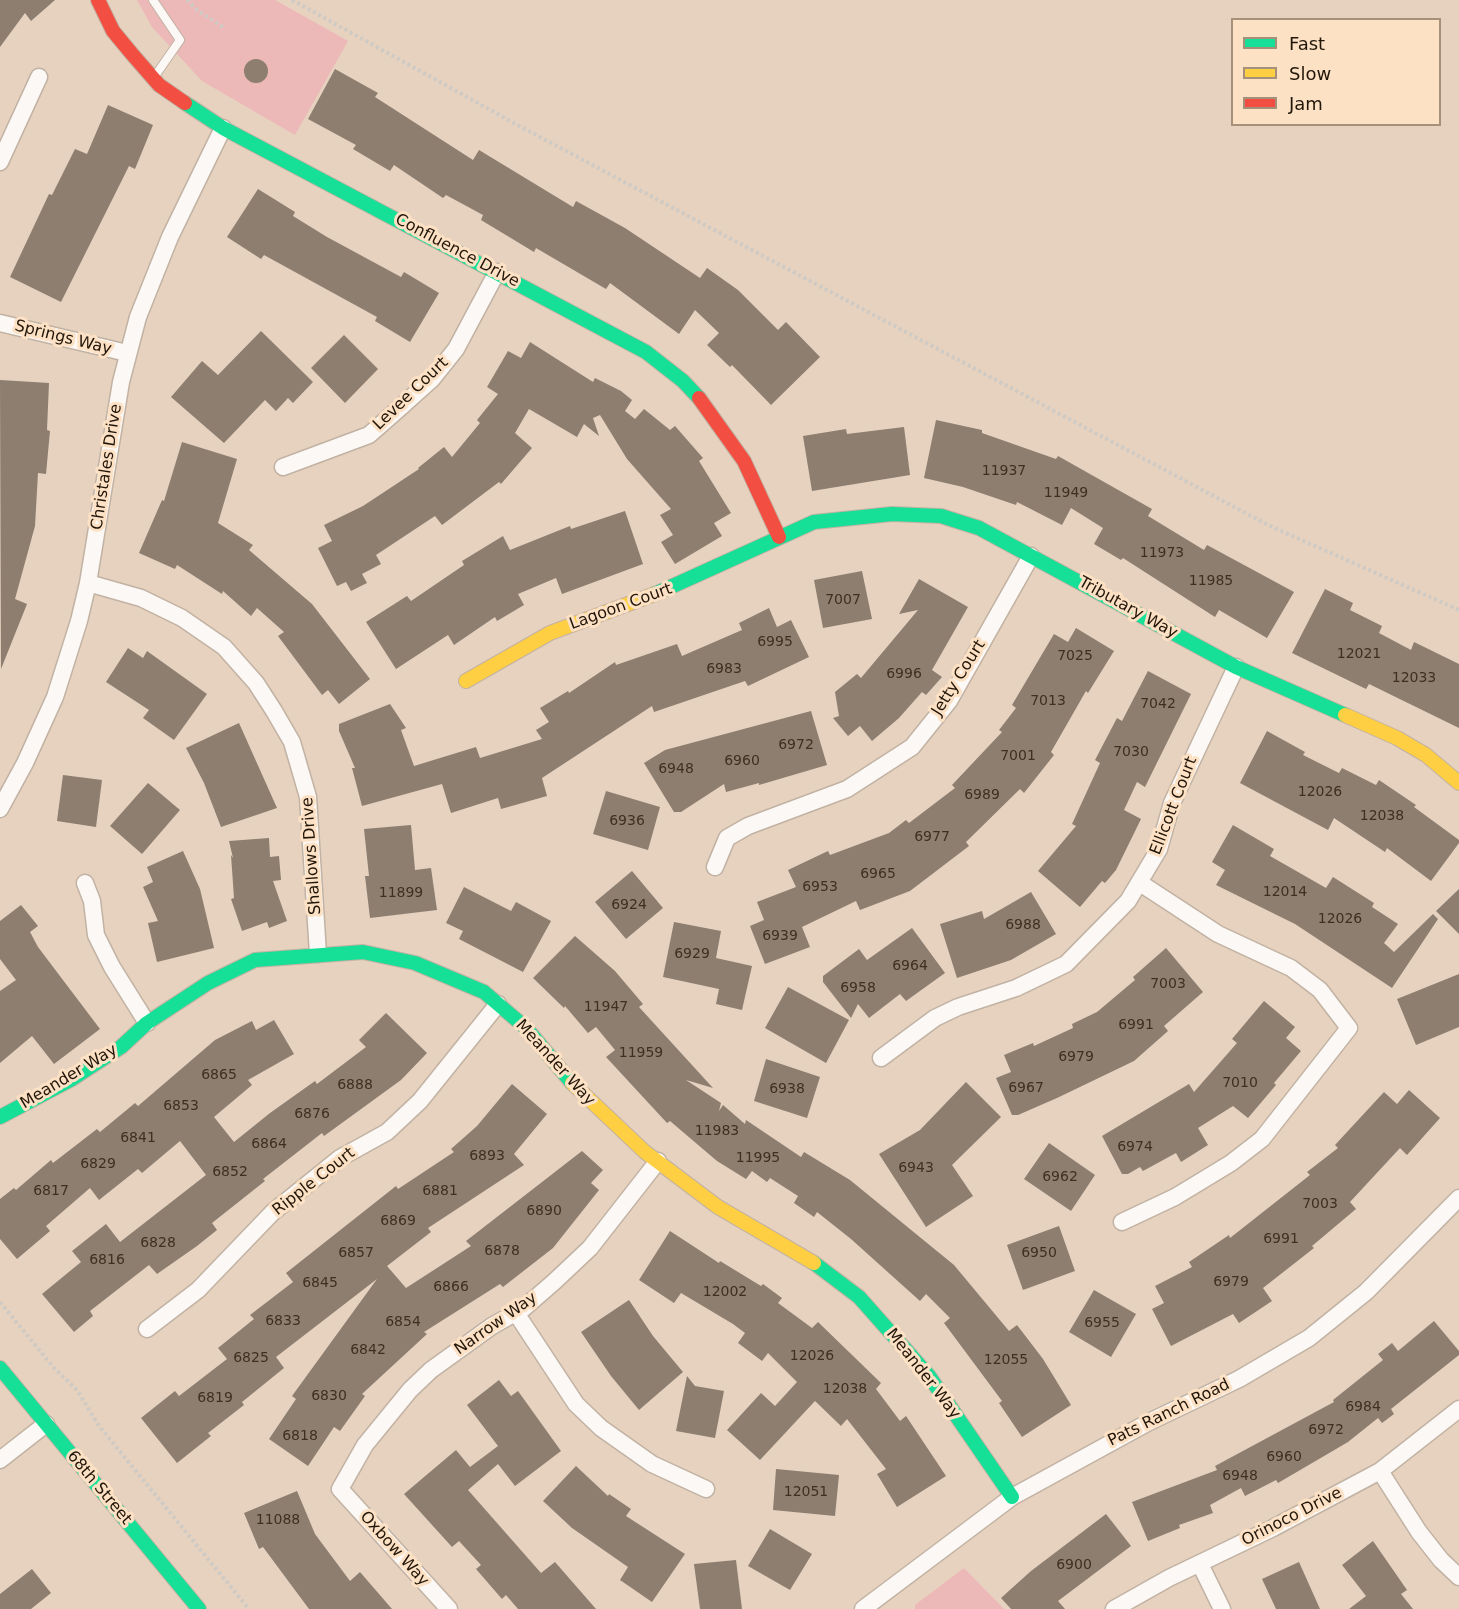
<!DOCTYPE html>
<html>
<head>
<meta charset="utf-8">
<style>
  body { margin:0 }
  #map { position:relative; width:1459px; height:1609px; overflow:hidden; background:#e6d2bf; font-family:"DejaVu Sans",sans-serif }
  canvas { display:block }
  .legend { position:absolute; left:1231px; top:18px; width:210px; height:108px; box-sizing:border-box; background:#fde1c5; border:2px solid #a5907a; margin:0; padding:8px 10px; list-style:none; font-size:18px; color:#221609 }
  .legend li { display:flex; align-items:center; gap:12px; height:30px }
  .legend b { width:30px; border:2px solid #a5907a }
</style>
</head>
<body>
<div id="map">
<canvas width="1459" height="1609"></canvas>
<ul class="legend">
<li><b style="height:8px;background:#16e098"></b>Fast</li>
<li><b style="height:8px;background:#ffcf43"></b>Slow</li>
<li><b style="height:8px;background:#f24e42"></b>Jam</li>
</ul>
</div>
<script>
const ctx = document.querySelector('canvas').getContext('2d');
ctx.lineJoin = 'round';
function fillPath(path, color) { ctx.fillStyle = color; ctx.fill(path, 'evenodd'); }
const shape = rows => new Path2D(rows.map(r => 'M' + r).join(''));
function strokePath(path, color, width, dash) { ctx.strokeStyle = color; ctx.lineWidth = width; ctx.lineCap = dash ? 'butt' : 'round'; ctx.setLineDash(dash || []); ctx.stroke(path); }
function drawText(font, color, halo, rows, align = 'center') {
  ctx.font = font + ' "DejaVu Sans",sans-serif'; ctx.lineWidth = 6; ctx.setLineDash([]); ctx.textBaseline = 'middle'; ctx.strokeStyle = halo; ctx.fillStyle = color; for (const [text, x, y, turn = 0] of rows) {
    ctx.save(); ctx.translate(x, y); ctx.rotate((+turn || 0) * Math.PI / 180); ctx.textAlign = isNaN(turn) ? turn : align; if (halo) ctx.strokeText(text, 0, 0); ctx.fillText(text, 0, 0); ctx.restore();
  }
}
const green = shape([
  [137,0,275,0,348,41,295,135,202,81,152,27],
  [964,1568,1004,1609,915,1609,915,1605]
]);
const building = shape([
  [0,0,55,0,31,21,25,13,0,47],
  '244 71a12 12 0 1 1 24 0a12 12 0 1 1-24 0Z',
  [335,69,378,93,375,97,473,160,479,150,573,207,576,201,625,228,700,278,707,268,738,290,778,330,786,322,820,357,771,405,732,365,730,367,707,345,719,333,695,310,679,334,610,283,606,289,536,248,534,252,481,220,483,215,446,195,443,198,394,165,390,171,353,149,356,145,308,119],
  [108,105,153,125,135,169,129,166,61,302,10,277,49,194,52,195,75,149,87,154],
  [258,189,295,212,293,216,327,237,401,277,404,272,439,293,410,342,375,321,377,317,264,255,261,259,227,237],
  [261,331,313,382,293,403,288,398,276,411,265,400,224,443,171,397,202,361,218,375],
  [344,335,378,369,345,403,311,368],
  [530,342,593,382,595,378,621,391,632,400,625,411,635,419,644,409,670,430,675,426,703,458,699,461,731,513,714,523,722,536,675,564,661,542,673,535,660,515,671,509,627,459,600,415,593,418,599,436,584,424,577,437,529,409,515,433,532,448,501,484,499,482,442,525,435,516,376,555,381,564,362,574,367,583,351,591,346,582,337,586,318,548,332,541,324,525,363,506,419,469,418,468,444,447,452,457,480,423,477,420,498,394,487,387,508,351,521,358],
  [0,380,49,383,47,430,50,431,46,474,38,473,35,526,15,599,27,604,1,669],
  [936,420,982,430,982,433,1056,459,1058,456,1152,509,1148,516,1204,550,1207,545,1294,592,1267,638,1219,610,1215,617,1123,558,1121,560,1094,544,1103,528,1071,508,1062,525,1017,502,1016,505,963,487,924,478],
  [904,427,910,475,812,491,803,436,846,429,847,434],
  [182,442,237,459,218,523,253,545,249,550,312,604,370,679,339,704,328,690,322,695,278,636,284,632,257,608,251,616,223,591,222,594,177,565,175,569,139,553,162,500,164,501],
  [625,511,643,564,562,594,556,578,518,594,524,605,497,621,495,617,454,645,448,635,396,669,366,622,407,596,411,601,464,565,462,561,503,536,510,550,570,526,571,529],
  [862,571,872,619,823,628,814,580],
  [919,579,968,607,932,670,942,677,926,695,922,692,899,718,872,741,860,726,848,736,833,718,839,716,835,692,857,674,861,678,918,610,899,614],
  [1325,589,1353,603,1350,610,1382,626,1379,633,1411,650,1414,642,1459,664,1459,728,1369,684,1366,689,1292,653],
  [769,608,777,627,791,620,809,657,748,686,745,681,654,712,652,706,542,778,547,796,501,809,498,798,451,813,442,784,362,806,352,768,355,768,339,731,339,724,390,704,406,728,401,730,414,766,476,747,480,758,542,739,536,730,549,722,540,708,568,691,569,693,615,662,616,665,677,644,682,656,742,630,739,623],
  [1076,628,1114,651,1088,693,1086,691,1051,752,1054,755,1024,793,1020,789,966,842,969,846,910,891,860,910,856,901,802,927,810,947,765,964,750,926,764,920,757,902,796,887,788,870,828,851,830,855,889,833,906,820,909,823,955,788,952,785,1002,732,999,730,1016,708,1012,705,1054,634,1068,642],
  [128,648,143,658,147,651,207,694,174,740,143,718,149,710,106,682],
  [1148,671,1191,694,1145,787,1137,782,1124,810,1141,819,1116,870,1105,883,1102,881,1080,907,1038,871,1076,826,1072,824,1100,763,1095,760,1117,718,1122,721],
  [811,711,827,765,759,785,759,783,726,792,724,784,681,812,674,812,644,763,665,750],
  [239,723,277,808,221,827,204,783,186,748],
  [1267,731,1305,752,1303,755,1339,773,1342,768,1376,785,1379,780,1416,805,1414,807,1459,840,1459,843,1431,881,1387,848,1385,852,1334,818,1328,830,1240,783],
  [63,775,102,780,96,827,57,821],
  [148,783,180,810,142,854,110,826],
  [606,791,660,807,648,850,593,834],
  [411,825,415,870,431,868,437,910,370,918,365,876,369,876,364,829],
  [1233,825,1274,849,1270,856,1326,888,1333,877,1374,903,1372,907,1398,924,1384,943,1394,952,1433,914,1438,919,1392,988,1295,924,1216,885,1225,870,1212,862],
  [269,838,270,857,279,856,281,880,273,881,287,921,269,928,267,922,242,931,231,899,234,898,231,855,233,858,229,841],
  [183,851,200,889,214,948,157,962,148,923,158,921,143,887,153,882,147,867],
  [632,871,663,908,626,939,595,902],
  [464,887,511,911,516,902,551,921,523,972,459,939,463,931,446,923],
  [1459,889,1459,934,1436,911],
  [1031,892,1056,934,1011,960,957,978,940,924,982,911,984,919],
  [21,905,38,926,30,932,38,947,100,1029,54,1064,32,1036,0,1063,0,991,16,980,0,959,0,921],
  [674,922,721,931,716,958,752,966,742,1010,716,1004,719,989,663,977],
  [912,928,945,973,906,1001,900,994,869,1018,858,1004,851,1018,823,982,823,976,859,949,867,960],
  [575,936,615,971,643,1004,639,1007,713,1088,686,1080,721,1103,719,1111,723,1105,745,1124,746,1120,801,1157,804,1152,850,1180,954,1265,1009,1331,1017,1325,1043,1359,1071,1405,1022,1437,999,1403,1002,1401,944,1323,950,1318,926,1294,920,1301,851,1239,817,1212,814,1217,794,1203,798,1196,770,1178,767,1182,752,1171,746,1179,717,1161,670,1121,667,1123,606,1057,615,1050,596,1027,588,1033,565,1006,564,1008,533,978],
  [1166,948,1203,992,1164,1026,1168,1031,1134,1061,1057,1098,1018,1115,1012,1115,996,1078,1011,1072,1004,1055,1033,1043,1034,1046,1073,1028,1072,1024,1097,1012,1135,980,1133,977],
  [1459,974,1459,1027,1416,1045,1397,999],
  [788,987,849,1020,826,1063,765,1028],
  [1264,1001,1295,1027,1286,1038,1301,1051,1274,1083,1276,1085,1248,1118,1233,1106,1198,1128,1208,1145,1181,1162,1176,1153,1143,1171,1140,1167,1128,1174,1122,1174,1102,1136,1189,1084,1194,1092,1237,1043,1232,1039],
  [386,1013,427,1053,401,1080,324,1136,322,1133,263,1179,265,1181,212,1223,217,1230,197,1246,157,1274,149,1265,90,1311,93,1316,74,1332,42,1294,81,1262,72,1251,106,1224,120,1242,206,1175,180,1141,142,1173,138,1169,99,1200,90,1188,46,1226,50,1231,17,1259,0,1239,0,1199,14,1188,16,1190,51,1160,53,1163,97,1129,100,1132,135,1103,138,1106,215,1040,252,1021,256,1030,274,1020,294,1054,248,1080,252,1085,214,1117,234,1142,270,1113,315,1081,317,1084,366,1047,359,1040],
  [766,1059,820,1077,807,1118,754,1101],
  [966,1082,1001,1117,952,1165,973,1196,926,1227,879,1154,920,1130],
  [512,1084,547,1114,514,1154,524,1165,428,1228,431,1232,387,1266,406,1288,471,1246,466,1241,582,1151,603,1170,591,1183,599,1190,553,1248,503,1287,500,1284,424,1332,427,1334,362,1394,365,1396,340,1431,334,1427,308,1466,269,1439,296,1399,292,1396,377,1279,276,1357,284,1368,242,1402,244,1405,208,1433,211,1436,177,1463,141,1418,175,1391,179,1396,227,1359,218,1348,254,1319,250,1315,293,1282,286,1273,396,1186,398,1189,454,1152,451,1149,477,1126],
  [1409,1090,1440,1118,1407,1155,1400,1148,1350,1202,1356,1209,1312,1246,1314,1248,1263,1288,1272,1301,1239,1323,1233,1314,1171,1346,1152,1309,1164,1303,1155,1286,1192,1267,1189,1262,1229,1235,1230,1238,1310,1175,1307,1172,1338,1148,1335,1145,1384,1092,1397,1104],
  [1049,1143,1095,1175,1071,1211,1024,1179],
  [1059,1226,1075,1271,1023,1290,1007,1245],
  [670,1231,719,1263,720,1261,761,1286,763,1284,782,1298,778,1303,812,1328,818,1322,881,1383,876,1389,900,1421,906,1416,946,1476,897,1507,877,1474,886,1469,847,1419,841,1426,815,1401,760,1460,727,1430,761,1393,775,1406,797,1382,768,1353,762,1361,738,1343,745,1333,733,1324,681,1293,674,1303,639,1280],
  [1094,1290,1136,1314,1111,1357,1069,1332],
  [629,1300,653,1336,683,1372,639,1410,611,1376,581,1332],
  [1434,1321,1459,1351,1459,1355,1391,1409,1394,1414,1382,1423,1378,1418,1348,1442,1278,1483,1276,1480,1245,1496,1241,1488,1210,1505,1213,1513,1179,1525,1180,1528,1148,1541,1132,1502,1217,1470,1215,1466,1334,1402,1333,1400,1383,1360,1378,1354,1392,1343,1398,1351],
  [687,1376,695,1386,724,1391,715,1438,676,1431],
  [499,1380,511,1396,518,1391,561,1451,515,1486,498,1464,468,1490,541,1573,555,1562,596,1609,518,1609,506,1595,502,1599,476,1569,481,1565,459,1541,452,1547,404,1494,456,1450,470,1467,498,1446,467,1405],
  [576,1466,608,1496,609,1494,631,1509,626,1516,685,1554,652,1602,620,1580,628,1567,572,1528,543,1501],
  [776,1469,839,1475,835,1516,773,1510],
  [297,1491,315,1534,350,1581,360,1572,392,1609,309,1609,263,1547,259,1549,244,1513],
  [1106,1514,1131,1546,1058,1601,1065,1609,1011,1609,1001,1598,1031,1571],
  [770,1529,812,1554,790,1590,748,1566],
  [1373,1541,1407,1590,1401,1594,1413,1609,1349,1609,1366,1596,1342,1565],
  [736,1560,742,1609,700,1609,694,1564],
  [1299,1562,1320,1609,1276,1609,1262,1579],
  [32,1569,51,1593,31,1609,0,1609,0,1594]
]);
const path = shape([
  [187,0,197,10,223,27],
  [292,0,523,128,1270,526,1459,610],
  [0,1302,54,1368,77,1390,99,1426,249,1609]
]);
const lane = shape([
  [153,0,180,40,155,76]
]);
const street = shape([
  [0,162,39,77],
  [0,323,127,353],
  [283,467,369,435,402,406,432,379,456,349,497,272],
  [88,583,141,598,182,618,224,647,256,683,274,711,292,742,308,797,318,954],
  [0,809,25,763,55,697,79,621,88,583,121,382,138,317,170,237,223,128],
  [715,867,727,838,748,826,847,789,912,747,949,701,1031,556],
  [85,883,92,901,96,935,112,967,147,1023],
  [881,1058,935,1018,958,1007,1016,988,1066,964,1128,901,1159,849,1172,803,1236,667],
  [1122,1222,1175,1197,1231,1163,1262,1139,1349,1028,1320,990,1291,968,1218,934,1140,883],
  [516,1313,576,1404,601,1428,652,1464,706,1489],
  [147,1329,198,1290,273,1212,340,1158,387,1132,420,1101,498,1004],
  [0,1460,46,1424],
  [1380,1471,1419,1532,1441,1560,1459,1577],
  [1200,1564,1222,1609],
  [449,1609,340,1489,365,1445,410,1390,431,1370,492,1326,524,1308,555,1281,590,1248,658,1161],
  [863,1609,1012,1497,1149,1422,1239,1379,1309,1338,1366,1292,1459,1198],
  [1114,1609,1169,1578,1273,1528,1380,1471,1459,1409]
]);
const fast = shape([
  [185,103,223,128,646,352,683,381,699,398],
  [655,594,814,522,892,514,941,516,979,528,1236,667,1345,715],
  [0,1117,72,1079,121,1047,147,1023,208,983,255,960,363,952,415,963,484,992,526,1028,572,1083],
  [814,1263,859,1297,929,1376,1012,1497],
  [0,1368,199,1609]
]);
const slow = shape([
  [466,681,550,633,655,594],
  [1345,715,1397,738,1426,755,1459,783],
  [572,1083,645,1152,718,1207,814,1263]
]);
const jam = shape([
  [98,0,113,31,132,54,159,85,185,103],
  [699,398,744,461,779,537]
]);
const numberNames = [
  ["11937",1004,471],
  ["11949",1066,493],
  ["11973",1162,553],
  ["11985",1211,581],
  ["7007",843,600],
  ["6995",775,642],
  ["12021",1359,654],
  ["7025",1075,656],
  ["6983",724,669],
  ["6996",904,674],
  ["12033",1414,678],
  ["7013",1048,701],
  ["7042",1158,704],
  ["6972",796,745],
  ["7030",1131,752],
  ["7001",1018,756],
  ["6960",742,761],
  ["6948",676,769],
  ["12026",1320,792],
  ["6989",982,795],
  ["12038",1382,816],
  ["6936",627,821],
  ["6977",932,837],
  ["6965",878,874],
  ["6953",820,887],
  ["12014",1285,892],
  ["11899",401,893],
  ["6924",629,905],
  ["12026",1340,919],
  ["6988",1023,925],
  ["6939",780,936],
  ["6929",692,954],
  ["6964",910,966],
  ["7003",1168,984],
  ["6958",858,988],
  ["11947",606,1007],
  ["6991",1136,1025],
  ["11959",641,1053],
  ["6979",1076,1057],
  ["6865",219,1075],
  ["7010",1240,1083],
  ["6888",355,1085],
  ["6967",1026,1088],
  ["6938",787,1089],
  ["6853",181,1106],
  ["6876",312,1114],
  ["11983",717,1131],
  ["6841",138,1138],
  ["6864",269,1144],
  ["6974",1135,1147],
  ["6893",487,1156],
  ["11995",758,1158],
  ["6829",98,1164],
  ["6943",916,1168],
  ["6852",230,1172],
  ["6962",1060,1177],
  ["6817",51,1191],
  ["6881",440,1191],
  ["7003",1320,1204],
  ["6890",544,1211],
  ["6869",398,1221],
  ["6991",1281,1239],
  ["6828",158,1243],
  ["6878",502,1251],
  ["6857",356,1253],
  ["6950",1039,1253],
  ["6816",107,1260],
  ["6979",1231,1282],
  ["6845",320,1283],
  ["6866",451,1287],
  ["12002",725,1292],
  ["6833",283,1321],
  ["6854",403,1322],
  ["6955",1102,1323],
  ["6842",368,1350],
  ["12026",812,1356],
  ["6825",251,1358],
  ["12055",1006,1360],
  ["12038",845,1389],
  ["6830",329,1396],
  ["6819",215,1398],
  ["6984",1363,1407],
  ["6972",1326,1430],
  ["6818",300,1436],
  ["6960",1284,1457],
  ["6948",1240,1476],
  ["12051",806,1492],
  ["11088",278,1520],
  ["6900",1074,1565]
];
const streetNames = [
  ["Confluence Drive",457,251,28],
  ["Springs Way",63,338,14],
  ["Levee Court",411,394,-44],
  ["Christales Drive",107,467,-81],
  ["Lagoon Court",621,607,-20],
  ["Tributary Way",1128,608,29],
  ["Jetty Court",959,678,-58],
  ["Ellicott Court",1174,806,-69],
  ["Shallows Drive",312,856,-94],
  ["Meander Way",555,1063,48],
  ["Meander Way",69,1077,-31],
  ["Ripple Court",314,1182,-38],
  ["Narrow Way",496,1324,-35],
  ["Meander Way",923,1374,52],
  ["Pats Ranch Road",1169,1413,-26],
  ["68th Street",99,1488,50],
  ["Orinoco Drive",1292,1517,-27],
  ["Oxbow Way",394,1549,48]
];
fillPath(green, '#edb8b8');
fillPath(building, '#8d7e70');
strokePath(lane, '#c2b2a3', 10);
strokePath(street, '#c2b2a3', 19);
strokePath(fast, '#c2b2a3', 16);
strokePath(slow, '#c2b2a3', 16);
strokePath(jam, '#c2b2a3', 16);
strokePath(path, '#cfcac4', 4, [3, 3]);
strokePath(lane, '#fbf8f5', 8);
strokePath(street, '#fbf8f5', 16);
strokePath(fast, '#16e098', 14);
strokePath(slow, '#ffcf43', 14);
strokePath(jam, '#f24e42', 14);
drawText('14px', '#3d3023', null, numberNames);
drawText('16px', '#221609', '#fde1c5', streetNames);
</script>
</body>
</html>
